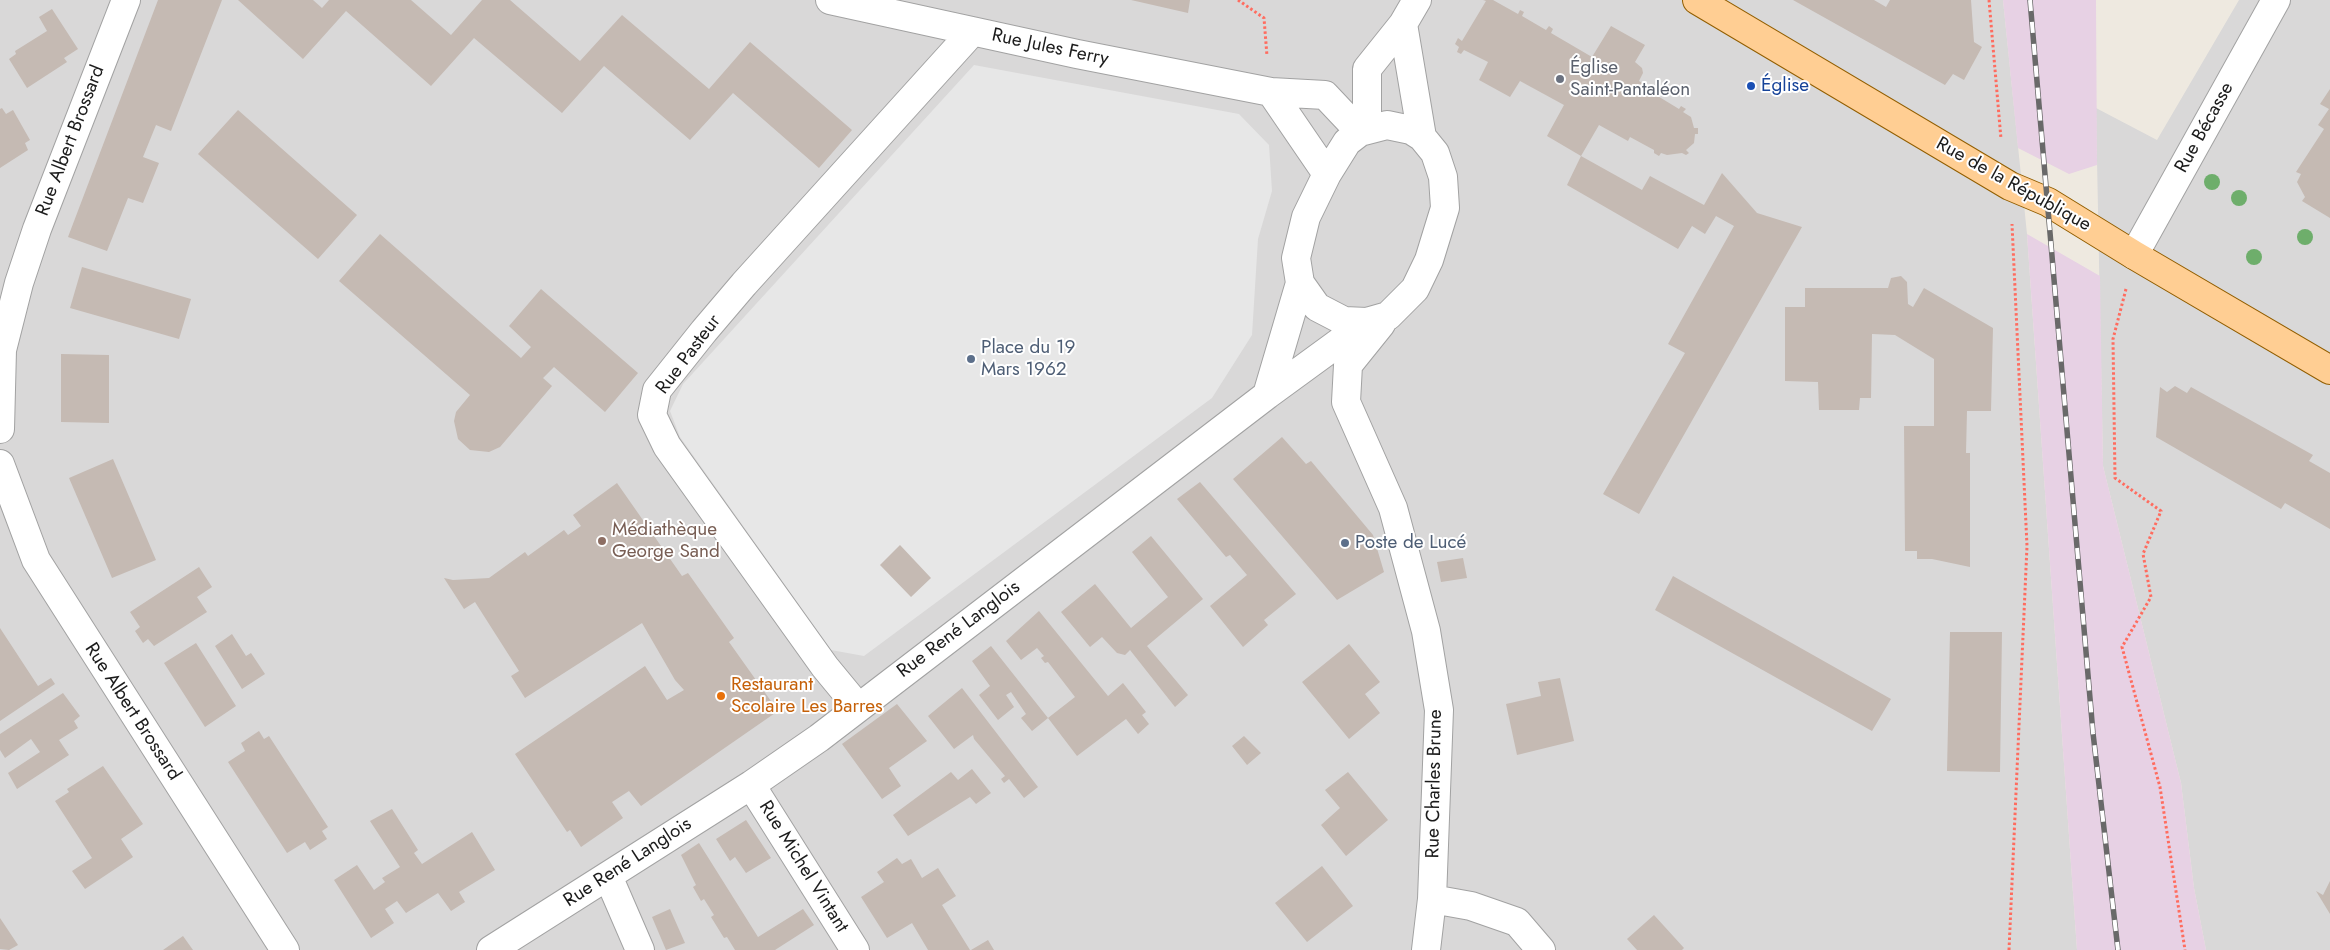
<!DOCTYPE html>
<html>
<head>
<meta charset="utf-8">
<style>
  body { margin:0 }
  canvas { display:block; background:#eee9e0 }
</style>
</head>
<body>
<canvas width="2330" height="950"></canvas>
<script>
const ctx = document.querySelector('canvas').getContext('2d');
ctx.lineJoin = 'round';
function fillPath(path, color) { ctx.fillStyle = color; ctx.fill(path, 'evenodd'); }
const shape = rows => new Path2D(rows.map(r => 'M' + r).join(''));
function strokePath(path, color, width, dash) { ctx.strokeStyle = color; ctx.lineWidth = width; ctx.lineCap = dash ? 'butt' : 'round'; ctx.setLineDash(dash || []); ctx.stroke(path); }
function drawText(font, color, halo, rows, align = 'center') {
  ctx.font = font + ' Jost,sans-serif'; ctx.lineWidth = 4; ctx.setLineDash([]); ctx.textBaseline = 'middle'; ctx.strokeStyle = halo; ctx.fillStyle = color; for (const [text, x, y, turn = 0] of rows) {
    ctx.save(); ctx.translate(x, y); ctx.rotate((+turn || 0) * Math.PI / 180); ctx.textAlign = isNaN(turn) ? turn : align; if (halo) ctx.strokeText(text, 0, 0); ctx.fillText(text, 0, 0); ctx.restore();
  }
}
const residential = shape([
  [0,0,2003,0,2027,234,2077,950,0,950],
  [2239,0,2330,0,2330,950,2206,950,2194,888,2181,783,2103,466,2096,108,2157,140]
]);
const industrial = shape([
  [2003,0,2096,0,2097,165,2069,174,2018,148],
  [2027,234,2100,276,2103,466,2181,783,2194,888,2206,950,2077,950]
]);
const parking = shape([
  [974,65,1239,114,1269,145,1272,191,1258,239,1252,335,1212,398,864,656,831,650,680,437,670,411,683,384]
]);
const building = shape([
  [158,0,222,0,171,131,156,125,143,157,159,163,143,203,128,198,107,251,68,237],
  [238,0,313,0,322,8,329,0,411,0,451,35,482,0,510,0,580,61,622,15,709,89,750,42,852,130,819,168,733,93,690,140,604,66,562,113,474,38,431,86,346,11,303,59],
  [1131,0,1190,0,1188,13],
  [1483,0,1493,0,1518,14,1520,10,1524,12,1522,16,1546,30,1549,26,1553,29,1551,33,1592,57,1611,26,1645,45,1635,62,1642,68,1643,73,1639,81,1653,89,1655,87,1659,89,1656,95,1679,109,1681,106,1686,109,1683,112,1691,117,1694,128,1698,128,1698,134,1695,134,1694,143,1686,150,1689,153,1686,155,1682,153,1667,155,1661,153,1659,156,1654,153,1654,150,1630,137,1628,141,1599,125,1581,156,1547,136,1564,105,1520,81,1510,97,1479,80,1488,62,1464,50,1461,54,1457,52,1459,47,1455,44,1458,38,1462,41,1486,1],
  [1793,0,1874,0,1886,7,1890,0,1971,0,1974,42,1982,47,1964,80,1953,74,1945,85],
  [52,9,78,49,64,58,67,62,27,88,9,59,16,54,15,51,47,31,39,17],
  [2330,89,2330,218,2302,201,2305,197,2297,182,2301,174,2296,172,2324,129,2318,125,2329,109,2320,104],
  [2,108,6,114,13,110,30,140,25,143,28,150,0,168,0,109],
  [238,110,357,215,318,259,198,154],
  [1581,156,1642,190,1650,176,1704,205,1722,173,1757,213,1802,227,1639,514,1603,494,1685,353,1668,344,1734,226,1716,216,1705,234,1692,226,1678,249,1567,185],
  [380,234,521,358,531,347,509,326,541,289,638,373,605,412,554,367,543,378,552,386,500,447,489,452,470,450,458,439,454,421,456,412,470,395,339,281],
  [82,267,191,299,179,339,70,308],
  [1901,276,1907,282,1908,304,1913,307,1924,288,1993,328,1991,411,1967,411,1966,453,1970,453,1970,567,1932,559,1917,559,1917,551,1905,551,1904,426,1934,426,1934,359,1895,335,1872,334,1871,398,1860,398,1859,410,1819,410,1818,382,1785,381,1785,307,1805,307,1805,288,1888,288,1891,278],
  [61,354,109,355,109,423,61,422],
  [2175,386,2187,393,2191,387,2313,455,2309,461,2330,473,2330,529,2285,503,2281,509,2156,437,2160,387,2167,392],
  [1282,437,1306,464,1311,461,1373,535,1384,572,1337,600,1233,479],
  [113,459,156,560,112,578,69,478],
  [1200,482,1296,594,1264,620,1268,625,1243,647,1210,606,1247,575,1230,555,1226,557,1177,499],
  [617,483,682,576,688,573,734,638,729,642,778,711,641,806,629,791,612,802,623,818,581,847,570,830,567,832,515,754,645,666,667,700,684,690,675,680,642,623,525,698,511,676,519,671,475,602,464,609,444,578,453,580,489,578,525,552,528,556,564,530,568,535,581,526,573,515],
  [1151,536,1203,599,1147,646,1188,695,1175,707,1130,650,1125,655,1117,653,1102,637,1090,647,1061,612,1095,584,1131,628,1168,597,1132,552],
  [900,545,931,578,911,597,880,565],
  [1463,558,1467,578,1441,582,1437,562],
  [199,567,212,587,197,597,207,612,154,646,148,639,143,643,135,631,140,627,130,612],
  [1673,576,1891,699,1872,731,1655,610],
  [1039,611,1108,696,1123,683,1146,712,1142,715,1149,724,1138,734,1126,719,1077,756,1048,718,1075,697,1048,662,1045,663,1041,658,1044,656,1037,648,1021,660,1006,641],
  [0,628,38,686,51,678,55,684,0,721],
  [1950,632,2002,632,2000,772,1947,771],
  [232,634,246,656,251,653,265,674,242,689,215,646],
  [196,643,236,706,205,727,164,663],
  [1349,644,1380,682,1365,694,1380,713,1349,739,1302,682],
  [991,646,1048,718,1032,731,1021,718,1026,714,1011,692,1006,695,1014,707,998,720,979,695,990,686,972,661],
  [1560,678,1574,741,1517,755,1506,704,1541,696,1538,682],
  [962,688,1038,787,1024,798,1009,779,1004,783,1001,779,1005,776,974,739,973,735,954,749,928,716],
  [63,693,80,716,74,721,78,728,59,740,69,755,17,789,8,773,40,752,31,739,5,758,0,750,0,734],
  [897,704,927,741,889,768,901,786,882,799,842,744],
  [259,731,264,739,269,736,328,827,322,831,327,839,310,850,305,842,287,853,228,762,245,751,241,743],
  [1244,736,1261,753,1247,765,1232,746],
  [103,766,143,824,121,839,133,857,85,889,72,871,92,858,55,801,69,792,67,789],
  [972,769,991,793,976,804,970,797,908,836,893,815,951,772,958,780],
  [1348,772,1388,820,1346,856,1321,825,1340,808,1325,790],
  [392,809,418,850,414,853,422,864,472,832,495,870,459,892,465,902,451,911,438,893,406,913,397,901,385,909,394,923,371,938,334,880,357,865,374,890,385,882,382,878,400,867,370,821],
  [746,820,771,858,746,873,735,857,730,861,716,839],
  [699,843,758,937,803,909,814,925,775,950,735,950,727,937,724,938,711,917,714,915,704,899,701,901,693,887,696,885,681,855],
  [897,858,902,864,911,859,922,878,938,868,956,896,942,905,970,950,928,950,912,923,887,938,861,897,884,882,877,872],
  [1322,866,1353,906,1307,942,1275,903],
  [2330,881,2330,914,2316,891,2323,895],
  [670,909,685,943,666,950,652,917],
  [1654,915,1684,948,1682,950,1637,950,1627,939],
  [0,918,18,945,9,950,0,949],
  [183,936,193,950,163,950],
  [988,940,994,950,971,950]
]);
const path = shape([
  [1238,0,1264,18,1267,56],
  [1989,0,2001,139],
  [2126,289,2113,339,2115,478,2161,511,2143,554,2151,597,2122,647,2160,787,2185,950],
  [2009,950,2027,546,2012,224]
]);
const minor = shape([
  [830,0,1077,54,1271,92,1325,95,1360,132],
  [1271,92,1327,174],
  [1367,130,1367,69,1403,24,1417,0],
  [2134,255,2276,0],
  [1367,322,1344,321,1317,307,1300,283,1296,258,1306,217,1327,174,1347,142,1360,132,1387,125,1411,130,1422,137],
  [1381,324,1348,365,1346,402,1393,508,1426,631,1439,710,1432,899,1426,950],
  [1267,395,1300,283],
  [0,429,2,350,19,283,37,229,126,0],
  [0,464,36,560,285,950],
  [858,707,825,667,667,446,652,415,657,390,704,331,744,284,972,32],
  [751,785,855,950],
  [608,876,640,950],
  [1432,899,1471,906,1517,922,1541,950],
  [491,950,751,785,819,738,1267,395,1367,322,1388,316,1415,289,1429,260,1445,208,1443,177,1435,153,1422,137,1403,24]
]);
const major = shape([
  [1697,0,2010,186,2048,202,2134,255,2330,370]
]);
const rail = shape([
  [2030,0,2093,733,2118,950]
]);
const trees = [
  [2212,182],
  [2239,198],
  [2305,237],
  [2254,257]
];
const markers = [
  [1560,79,5,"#6b7280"],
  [1751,86,5,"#1a4fb4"],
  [971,359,5,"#5c6f8a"],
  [602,541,5,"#8d6e63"],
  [1345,543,5,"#5c6f8a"],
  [721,696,5,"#e8710a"]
];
const streetNames = [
  ["Rue Jules Ferry",1050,48,12],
  ["Rue Bécasse",2205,128,-61],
  ["Rue Albert Brossard",71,141,-69],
  ["Rue de la République",2013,185,29],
  ["Rue Pasteur",689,355,-53],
  ["Rue René Langlois",959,630,-37],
  ["Rue Albert Brossard",132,712,57],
  ["Rue Charles Brune",1435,784,-89],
  ["Rue René Langlois",628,863,-33],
  ["Rue Michel Vintant",803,867,58]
];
const worshipNames = [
  ["Église",1570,68],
  ["Saint-Pantaléon",1570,90]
];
const transitNames = [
  ["Église",1761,86]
];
const serviceNames = [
  ["Place du 19",981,348],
  ["Mars 1962",981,370],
  ["Poste de Lucé",1355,543]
];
const educationNames = [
  ["Médiathèque",612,530],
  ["George Sand",612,552]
];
const foodNames = [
  ["Restaurant",731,685],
  ["Scolaire Les Barres",731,707]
];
fillPath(residential, '#d9d8d8');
fillPath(industrial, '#e7d1e4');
fillPath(parking, '#e7e7e7');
fillPath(building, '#c5bab3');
strokePath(minor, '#a2a2a2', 30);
strokePath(major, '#925e00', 30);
strokePath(path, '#ff6c5f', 3, [2.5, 2.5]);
strokePath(minor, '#fff', 28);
strokePath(major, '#ffce93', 28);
strokePath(rail, '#696969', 5.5);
strokePath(rail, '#fff', 4, [11]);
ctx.fillStyle = '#6eae6b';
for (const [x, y] of trees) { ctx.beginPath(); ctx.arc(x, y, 8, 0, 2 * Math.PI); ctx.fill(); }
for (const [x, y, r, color] of markers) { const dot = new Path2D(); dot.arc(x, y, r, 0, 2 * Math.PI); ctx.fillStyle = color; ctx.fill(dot); strokePath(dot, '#fff', 2); }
drawText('19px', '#1b1b1b', '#fff', streetNames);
drawText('19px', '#5b616d', '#fff', worshipNames, 'left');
drawText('19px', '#164399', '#fff', transitNames, 'left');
drawText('19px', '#4e5e75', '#fff', serviceNames, 'left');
drawText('19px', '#785e54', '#fff', educationNames, 'left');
drawText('19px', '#c56008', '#fff', foodNames, 'left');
</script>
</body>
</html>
